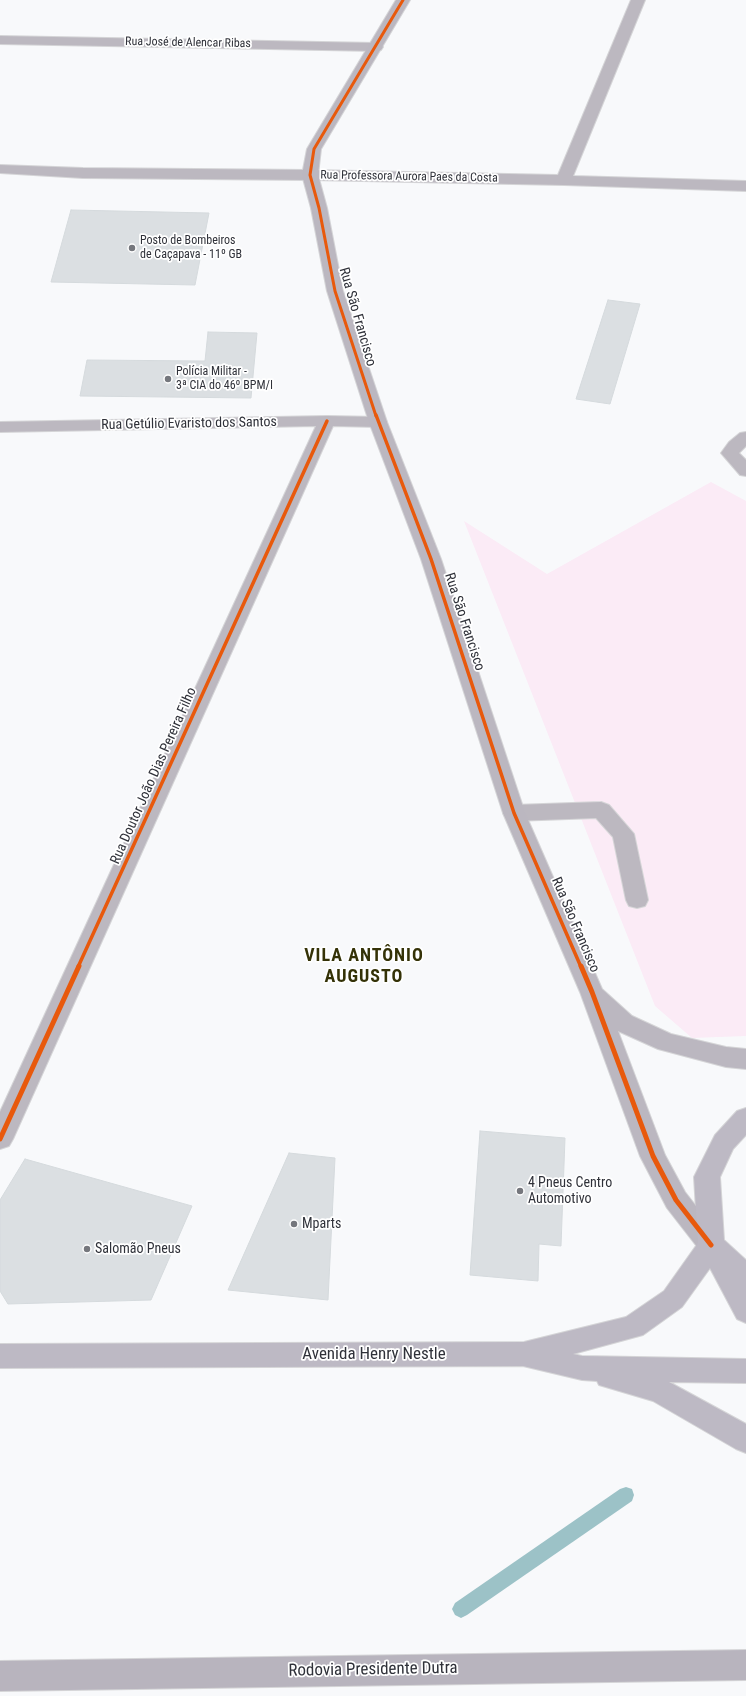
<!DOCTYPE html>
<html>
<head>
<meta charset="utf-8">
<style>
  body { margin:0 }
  canvas { display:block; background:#f8f9fb }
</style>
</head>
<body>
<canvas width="746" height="1696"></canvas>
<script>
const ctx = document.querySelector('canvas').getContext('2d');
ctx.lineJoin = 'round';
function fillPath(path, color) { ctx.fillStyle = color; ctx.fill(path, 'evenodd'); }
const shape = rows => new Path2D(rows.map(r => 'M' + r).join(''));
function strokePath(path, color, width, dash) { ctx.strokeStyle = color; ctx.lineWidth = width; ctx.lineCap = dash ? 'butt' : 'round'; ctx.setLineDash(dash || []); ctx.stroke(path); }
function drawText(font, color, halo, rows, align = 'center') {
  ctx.font = font + ' "Roboto Condensed",sans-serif'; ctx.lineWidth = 3.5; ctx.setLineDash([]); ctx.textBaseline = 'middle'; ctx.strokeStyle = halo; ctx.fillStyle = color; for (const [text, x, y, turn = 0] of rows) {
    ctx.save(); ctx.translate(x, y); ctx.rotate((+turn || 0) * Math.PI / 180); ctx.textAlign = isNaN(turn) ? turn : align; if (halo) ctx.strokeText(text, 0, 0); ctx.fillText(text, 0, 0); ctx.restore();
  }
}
const green = shape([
  [711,482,746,501,746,1036,692,1038,655,1006,464,521,547,574]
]);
const stream = shape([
  [626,1487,632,1489,634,1495,632,1501,467,1615,461,1618,455,1615,452,1609,455,1603,620,1489,626,1487]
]);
const building = shape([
  [71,210,209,213,195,285,51,282,71,210],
  [608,300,640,304,610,404,576,399,608,300],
  [208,332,257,333,251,398,80,396,87,360,205,361,208,332],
  [480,1131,565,1138,561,1246,539,1244,538,1281,470,1275,480,1131],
  [289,1153,335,1158,328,1300,228,1290,289,1153],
  [25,1159,192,1206,151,1300,8,1304,0,1291,0,1200,25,1159]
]);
const lane = shape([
  [601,802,609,805,634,834,648,900,645,906,637,908,629,906,626,900,613,837,596,818,514,821,506,818,503,813,506,808,514,805,601,802]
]);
const street = shape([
  [631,0,645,0,573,176,746,181,746,191,564,185,310,180,83,178,0,173,0,165,83,168,310,170,558,175,631,0],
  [0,36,376,43,381,44,383,47,381,50,376,51,0,44,0,36],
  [327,416,378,417,384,418,387,422,384,426,378,427,333,426,13,1139,9,1146,0,1149,0,1112,316,426,0,432,0,422,327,416],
  [746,432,746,446,739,453,746,460,746,476,740,475,721,453,729,442,740,433,746,432]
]);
const secondary = shape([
  [396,0,410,0,321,149,318,175,327,208,343,291,387,422,441,559,525,813,602,989,632,1016,671,1034,726,1047,746,1049,746,1069,726,1067,658,1049,618,1031,665,1155,685,1192,720,1237,724,1245,720,1253,711,1256,702,1253,667,1208,640,1156,580,992,503,813,421,559,369,422,327,291,311,208,302,175,307,149,396,0]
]);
const primary = shape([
  [746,1108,746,1135,733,1149,720,1177,724,1240,746,1260,746,1323,737,1319,710,1268,682,1307,643,1335,573,1354,582,1356,746,1359,746,1383,669,1382,746,1424,746,1453,736,1449,653,1401,599,1385,597,1381,582,1380,523,1366,0,1368,0,1344,524,1342,626,1317,664,1291,698,1243,694,1177,715,1135,737,1111,746,1108]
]);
const highway = shape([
  [746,1650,746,1680,0,1691,0,1661,746,1650]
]);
const cyclewayFar2 = shape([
  [376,416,335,291,319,208,310,175,314,149,403,0]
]);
const cyclewayFar1 = shape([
  [376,415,431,559,514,813,581,967],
  [78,967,327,421]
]);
const cycleway = shape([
  [581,966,592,992,653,1156,676,1200,711,1245],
  [0,1139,79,966]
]);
const markers = [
  [132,248,4,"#75777d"],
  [168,379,4,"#75777d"],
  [520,1191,4,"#75777d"],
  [294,1224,4,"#75777d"],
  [87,1249,4,"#75777d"]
];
const farStreetnames = [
  ["Rua José de Alencar Ribas",188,43,1],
  ["Rua Professora Aurora Paes da Costa",409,177,1]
];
const farPoinames = [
  ["Posto de Bombeiros",140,241],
  ["de Caçapava - 11º GB",140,255],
  ["Polícia Militar -",176,372],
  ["3ª CIA do 46º BPM/I",176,386]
];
const streetNames = [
  ["Rua São Francisco",357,317,74],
  ["Rua Getúlio Evaristo dos Santos",189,424,-1],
  ["Rua São Francisco",464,622,72],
  ["Rua Doutor João Dias Pereira Filho",154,776,-66],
  ["Rua São Francisco",575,925,67]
];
const poiNames = [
  ["4 Pneus Centro",528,1183],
  ["Automotivo",528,1199],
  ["Mparts",302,1224],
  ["Salomão Pneus",95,1249]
];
const nearStreetnames = [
  ["Avenida Henry Nestle",374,1355],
  ["Rodovia Presidente Dutra",373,1670,-1]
];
const districtNames = [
  ["VILA ANTÔNIO",364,956],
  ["AUGUSTO",364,977]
];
fillPath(green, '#fbebf6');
fillPath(stream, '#9cc2c7');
fillPath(building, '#dbdfe2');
strokePath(building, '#d5dadd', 1);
strokePath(lane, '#d5d5d7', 2);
strokePath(street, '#d5d5d7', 2);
strokePath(secondary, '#d5d5d7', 2);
strokePath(primary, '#d5d5d7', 2);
strokePath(highway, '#d5d5d7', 2);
fillPath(lane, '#bcb8c0');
fillPath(street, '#bcb8c0');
fillPath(secondary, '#bbb7c0');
fillPath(primary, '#bdb9c4');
fillPath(highway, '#b8b4be');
strokePath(cyclewayFar2, '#e8590c', 3);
strokePath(cyclewayFar1, '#e8590c', 3.5);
strokePath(cycleway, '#e8590c', 5);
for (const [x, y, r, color] of markers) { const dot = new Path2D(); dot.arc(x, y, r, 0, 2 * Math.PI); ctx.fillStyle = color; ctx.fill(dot); strokePath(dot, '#fff', 1.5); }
drawText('12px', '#2f3139', '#fff', farStreetnames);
drawText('12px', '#2f3139', '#fff', farPoinames, 'left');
drawText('14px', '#2f3139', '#fff', streetNames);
drawText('14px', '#2f3139', '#fff', poiNames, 'left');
drawText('17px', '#2f3139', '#fff', nearStreetnames);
ctx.letterSpacing = '1px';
drawText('bold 18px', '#343207', '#fff', districtNames);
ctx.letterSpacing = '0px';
</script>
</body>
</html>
